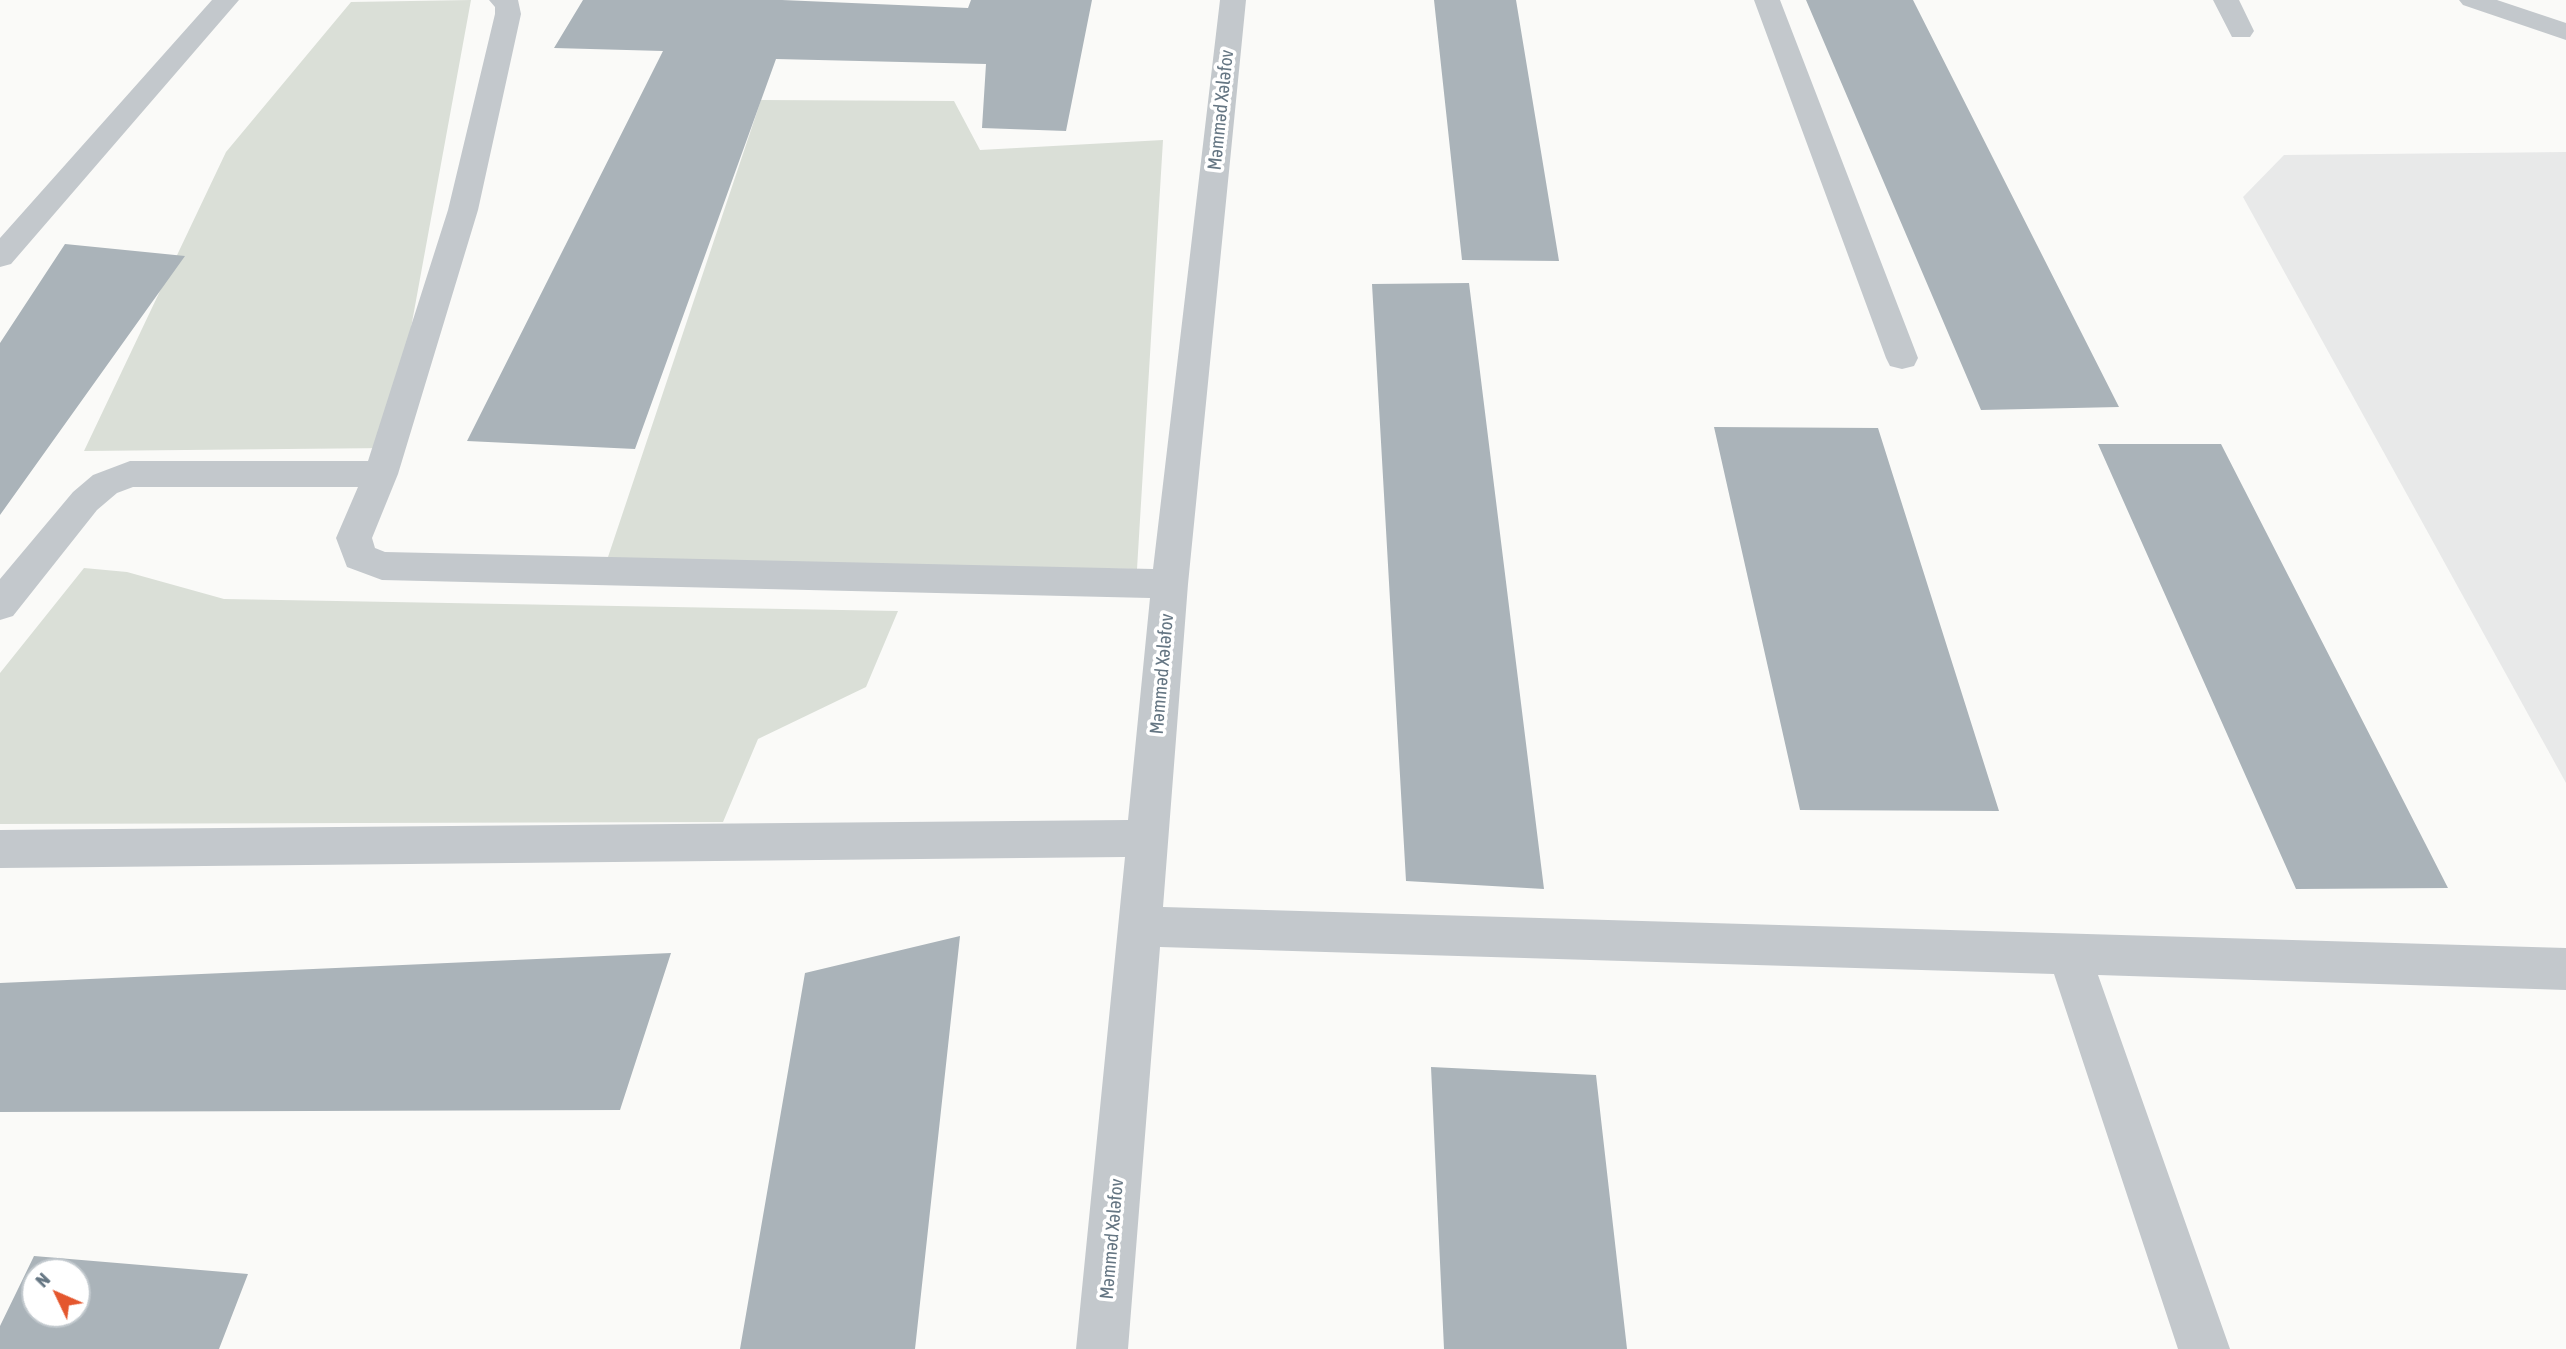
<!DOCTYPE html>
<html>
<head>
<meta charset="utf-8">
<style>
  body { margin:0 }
  #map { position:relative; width:2566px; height:1349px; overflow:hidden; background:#fafaf8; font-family:"Asap Condensed",sans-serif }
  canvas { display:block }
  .north { position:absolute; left:21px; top:1258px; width:70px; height:70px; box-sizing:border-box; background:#fff; border:2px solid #c1c8cd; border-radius:50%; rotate:314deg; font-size:19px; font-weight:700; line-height:28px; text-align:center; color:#657683 }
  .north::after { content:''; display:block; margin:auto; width:24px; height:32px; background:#e4572e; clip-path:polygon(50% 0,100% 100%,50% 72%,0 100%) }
</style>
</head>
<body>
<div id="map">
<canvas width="2566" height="1349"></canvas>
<div class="north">N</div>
</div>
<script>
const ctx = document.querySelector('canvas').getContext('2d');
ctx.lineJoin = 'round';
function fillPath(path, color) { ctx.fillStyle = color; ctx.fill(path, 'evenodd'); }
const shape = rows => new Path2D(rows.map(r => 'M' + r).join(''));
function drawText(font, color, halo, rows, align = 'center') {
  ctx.font = font + ' "Asap Condensed",sans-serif'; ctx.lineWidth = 7; ctx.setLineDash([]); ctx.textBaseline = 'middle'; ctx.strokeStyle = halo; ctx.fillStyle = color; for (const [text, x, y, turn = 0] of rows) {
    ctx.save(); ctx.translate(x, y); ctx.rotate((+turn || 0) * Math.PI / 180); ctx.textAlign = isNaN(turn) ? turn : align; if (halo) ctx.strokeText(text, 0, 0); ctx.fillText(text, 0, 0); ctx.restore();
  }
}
const built = shape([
  [2566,152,2566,783,2243,197,2284,155]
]);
const green = shape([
  [471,0,389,448,84,451,226,152,351,2],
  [761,100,954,101,980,150,1163,140,1137,569,607,560],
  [84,568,127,572,224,599,898,611,866,687,758,739,723,822,0,824,0,673]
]);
const building = shape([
  [583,0,782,0,968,8,971,0,1092,0,1066,131,982,128,986,64,776,59,635,449,467,441,663,51,554,48],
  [1434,0,1516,0,1559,261,1462,260],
  [1806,0,1913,0,2119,407,1981,410],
  [65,244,185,256,0,515,0,343],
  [1469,283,1544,889,1406,881,1372,284],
  [1714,427,1878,428,1999,811,1800,810],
  [2098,444,2221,444,2448,888,2296,889],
  [960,936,915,1349,740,1349,805,973],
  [671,953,620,1110,0,1112,0,983],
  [1431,1067,1596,1075,1627,1349,1444,1349],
  [34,1256,248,1274,219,1349,0,1349,0,1326],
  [35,1272,77,1272,77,1314,35,1314]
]);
const minor = shape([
  [212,0,239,0,11,264,0,267,0,238,212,0],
  [489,0,518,0,521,14,478,210,398,474,372,538,375,548,385,552,1153,569,1220,0,1246,0,1188,584,1163,907,2566,948,2566,990,2098,975,2230,1349,2178,1349,2054,974,1160,947,1128,1349,1076,1349,1125,857,0,868,0,830,1128,820,1150,598,382,580,347,567,336,538,358,487,133,487,117,493,97,510,13,616,0,620,0,579,73,492,93,475,130,461,368,461,448,210,495,14,495,7,489,0],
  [1754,0,1780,0,1918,358,1914,366,1902,369,1890,366,1886,358,1754,0],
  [2213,0,2239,0,2254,31,2250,37,2232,37,2213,0],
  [2459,0,2497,0,2566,23,2566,40,2463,5,2459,0]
]);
const streetNames = [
  ["Məmməd Xələfov",1221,110,-84],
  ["Məmməd Xələfov",1162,674,-85],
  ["Məmməd Xələfov",1112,1239,-85]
];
fillPath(built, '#e8e9e9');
fillPath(green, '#dadfd7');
fillPath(building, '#aab3b9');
fillPath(minor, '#c3c8cc');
drawText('19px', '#657683', '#fff', streetNames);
</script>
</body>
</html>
